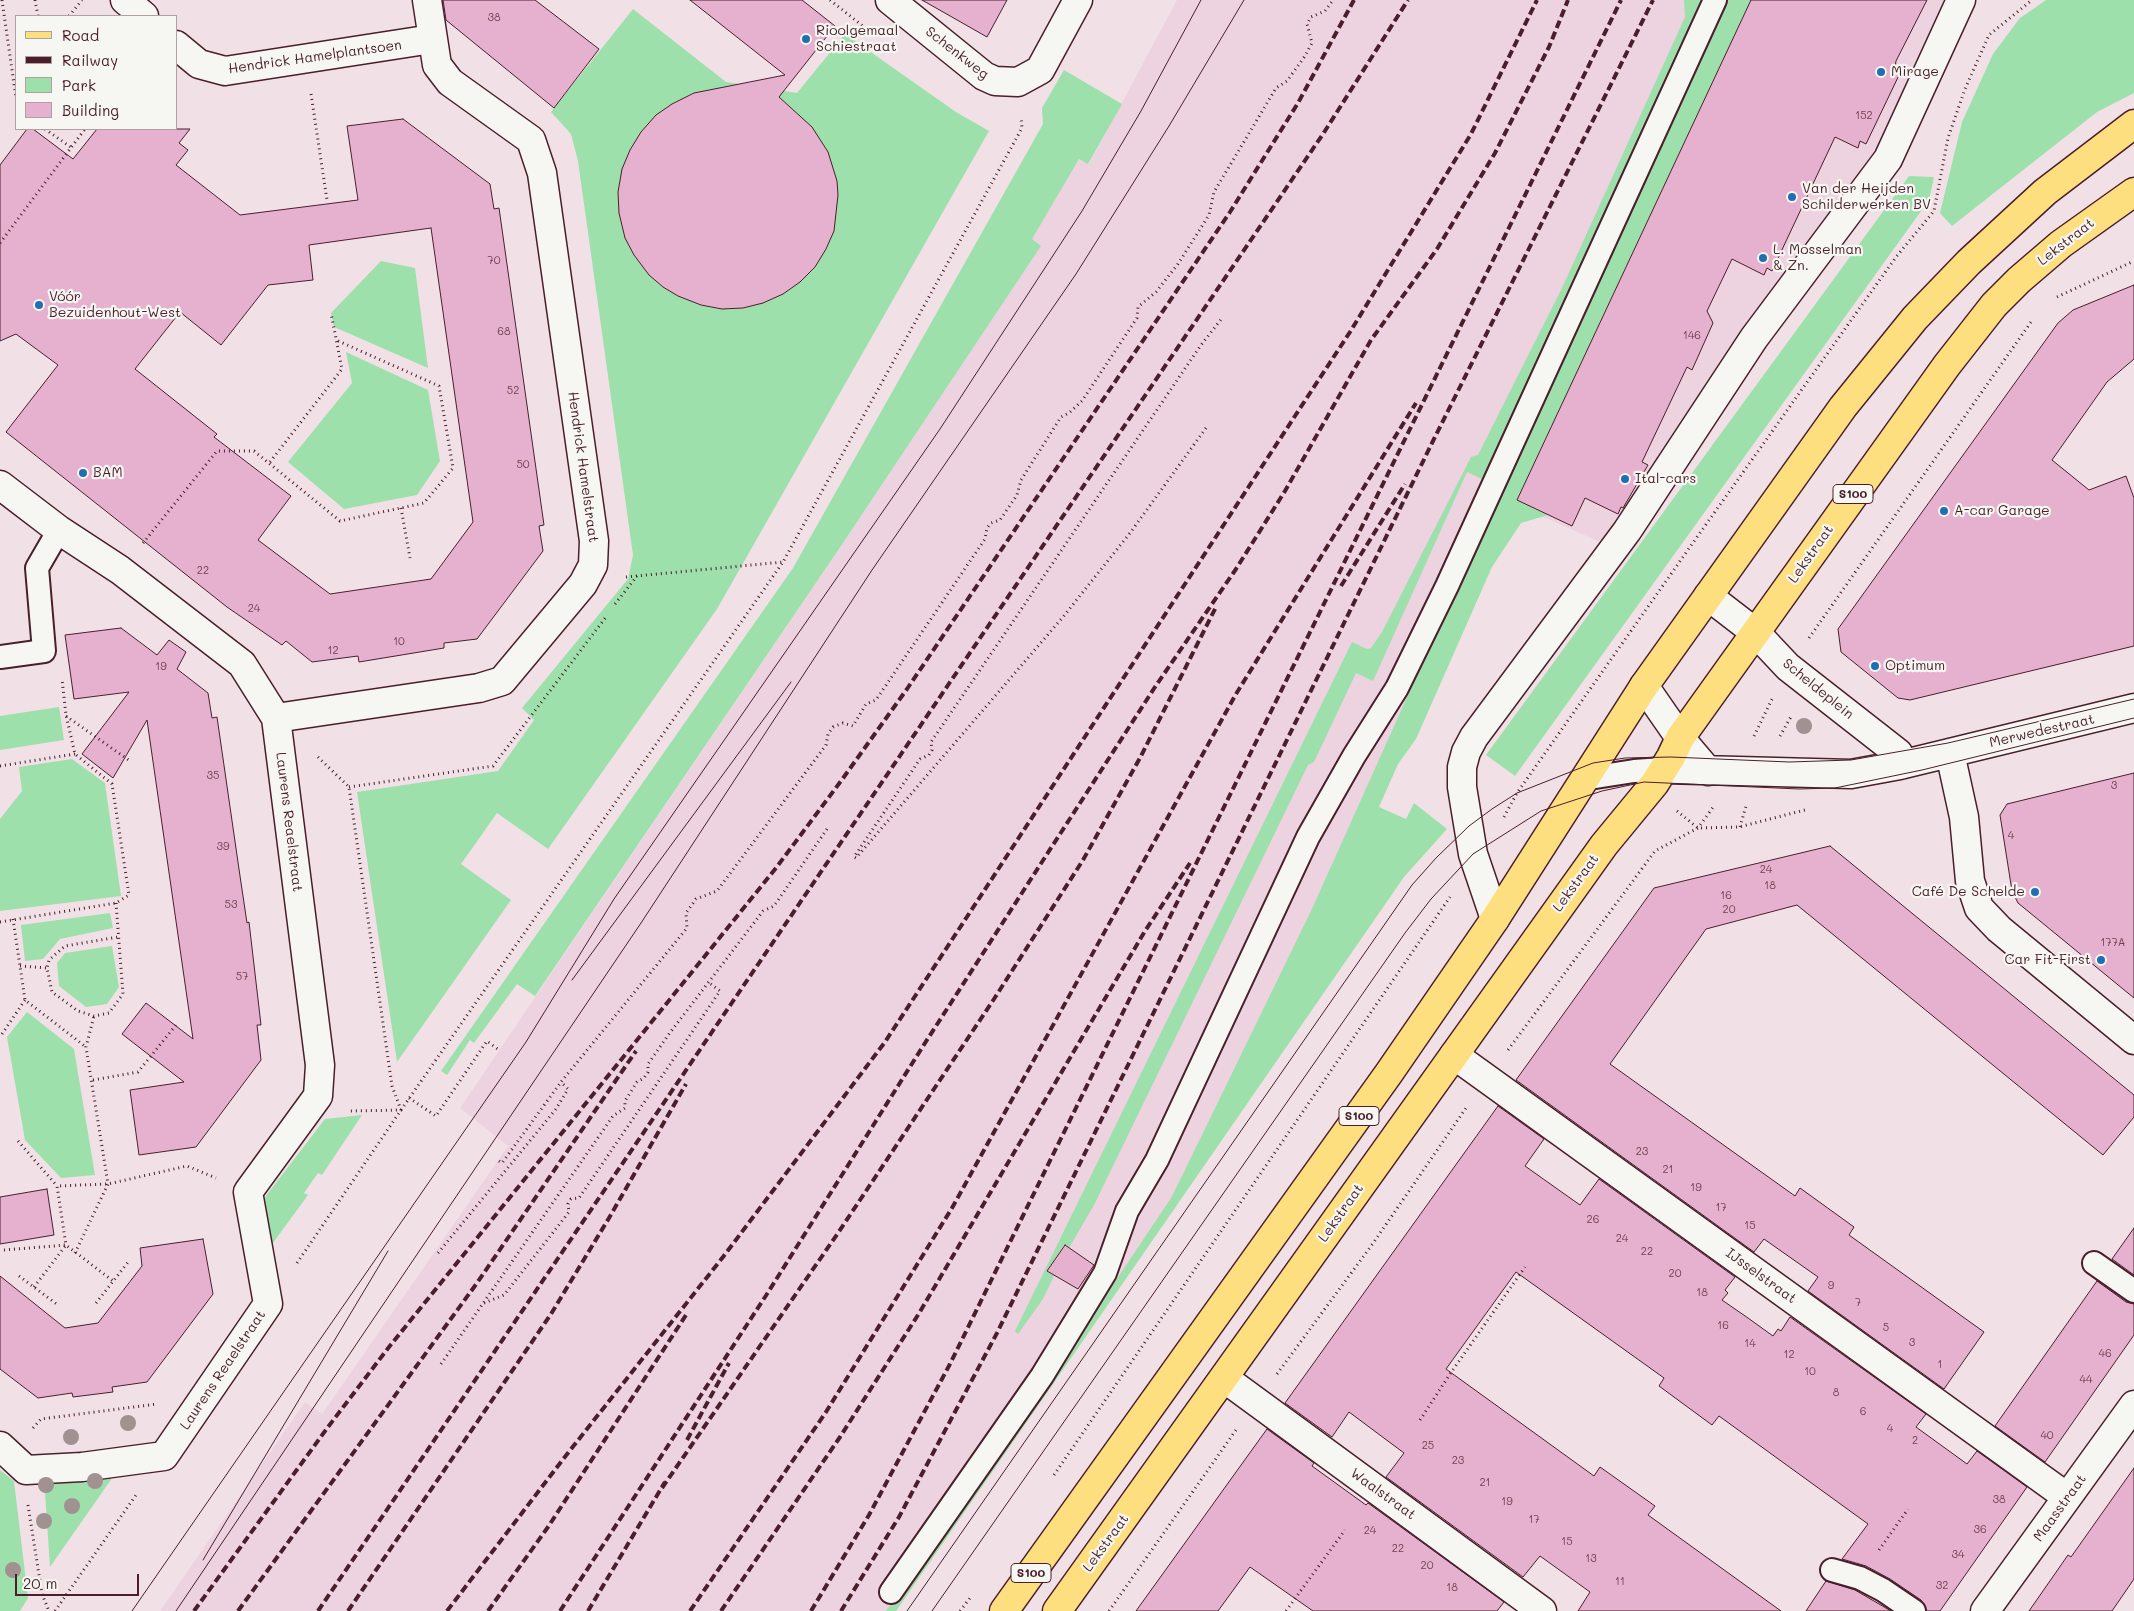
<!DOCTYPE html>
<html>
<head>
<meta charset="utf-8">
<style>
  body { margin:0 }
  #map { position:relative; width:2134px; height:1611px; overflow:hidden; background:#f1e1e7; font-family:Mali,sans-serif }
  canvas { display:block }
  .legend { position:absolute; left:15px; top:15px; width:162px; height:115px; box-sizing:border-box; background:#f6f6f2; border:1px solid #b1a0a2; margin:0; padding:6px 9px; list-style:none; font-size:15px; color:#4a1f2b }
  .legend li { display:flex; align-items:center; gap:10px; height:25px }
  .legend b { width:25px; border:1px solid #b1a0a2 }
  .scale { position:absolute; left:15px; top:1574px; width:124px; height:22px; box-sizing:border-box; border:2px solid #4a1f2b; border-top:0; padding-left:6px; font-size:15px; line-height:18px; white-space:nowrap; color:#4a1f2b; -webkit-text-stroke:4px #f6f6f2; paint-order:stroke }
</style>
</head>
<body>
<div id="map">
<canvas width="2134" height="1611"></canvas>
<ul class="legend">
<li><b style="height:6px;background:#fedf80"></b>Road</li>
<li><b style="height:6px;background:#4a1f2b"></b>Railway</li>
<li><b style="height:14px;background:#9de0ab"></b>Park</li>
<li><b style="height:14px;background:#e5b1ce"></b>Building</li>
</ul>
<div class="scale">20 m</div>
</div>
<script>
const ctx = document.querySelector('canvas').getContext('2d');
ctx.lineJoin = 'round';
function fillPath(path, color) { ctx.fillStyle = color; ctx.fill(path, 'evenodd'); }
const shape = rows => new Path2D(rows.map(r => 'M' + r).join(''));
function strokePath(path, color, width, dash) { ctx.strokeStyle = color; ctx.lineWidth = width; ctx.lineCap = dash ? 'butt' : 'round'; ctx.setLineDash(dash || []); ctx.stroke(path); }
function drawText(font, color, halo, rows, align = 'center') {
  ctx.font = font + ' Mali,sans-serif'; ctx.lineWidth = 4.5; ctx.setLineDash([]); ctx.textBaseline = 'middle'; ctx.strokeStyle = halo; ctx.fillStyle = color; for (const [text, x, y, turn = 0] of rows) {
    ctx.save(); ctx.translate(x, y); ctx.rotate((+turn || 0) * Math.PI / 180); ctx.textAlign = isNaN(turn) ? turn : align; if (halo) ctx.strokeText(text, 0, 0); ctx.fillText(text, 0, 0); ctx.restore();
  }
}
const built = shape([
  [1177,0,1951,0,1881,156,1607,545,1500,498,1368,806,1190,1176,891,1611,160,1611,305,1402,322,1414,508,1146,460,1108,841,546,1040,247,1031,239,1079,159,1089,164]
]);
const green = shape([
  [1684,0,1706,0,1484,480,1467,472,1373,681,1356,673,1314,762,1308,765,1094,1205,1069,1248,1064,1245,1047,1271,1054,1276,1043,1299,1018,1334,1015,1331,1352,642,1367,649,1371,648,1382,632,1471,457,1478,455,1562,288,1685,17],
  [1727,0,1751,0,1517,500,1548,515,1521,523,1492,567,1416,739,1398,764,1379,807,1406,819,1414,803,1447,829,1404,877,896,1611,886,1611,1060,1364,1171,1198,1182,1176,1311,911,1497,497],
  [2046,0,2134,0,2134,93,2097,112,1952,226,1940,213,1962,122,1993,54,2020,18],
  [633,9,726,82,797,93,845,34,956,112,989,131,717,609,548,849,497,813,461,864,511,900,397,1062,357,792,498,771,534,720,522,708,628,579,633,555,578,161,571,134,551,112],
  [1064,70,1122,104,1088,164,1079,159,1032,239,1041,246,841,546,535,996,517,984,474,1043,470,1040,447,1075,441,1071,793,568,1043,124,1042,108],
  [1909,176,1934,177,1929,200,1515,776,1486,755],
  [381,261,415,268,428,368,334,327,331,313],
  [346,352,428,390,440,461,417,495,344,509,288,462,352,383],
  [59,707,64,740,0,750,0,716],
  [72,759,105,783,121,896,0,911,0,819,22,791,19,767],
  [110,913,113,928,60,939,43,959,25,961,21,925],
  [112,946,119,987,107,1004,86,1007,59,986,57,963,65,953],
  [27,1012,74,1049,95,1175,61,1178,25,1140,7,1037],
  [362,1115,322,1175,318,1173,304,1193,308,1195,270,1247,262,1201,325,1119],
  [0,1470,14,1481,28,1598,20,1611,0,1611],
  [117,1471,50,1567,44,1478]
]);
const building = shape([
  [443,0,535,0,599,49,554,108,446,20,443,0],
  [690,0,802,0,835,26,779,97,812,127,828,152,837,181,838,195,834,231,826,249,815,267,800,282,783,294,763,303,743,308,722,309,701,305,678,296,663,287,649,275,634,255,625,238,619,213,618,192,622,169,630,150,641,132,656,115,672,104,694,93,785,75,690,0],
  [922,0,1007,0,987,37,922,0],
  [1751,0,1927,0,1896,61,1895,68,1901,71,1866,144,1860,141,1858,148,1835,137,1772,271,1767,268,1764,275,1732,259,1707,311,1713,323,1692,370,1687,367,1642,462,1648,465,1623,508,1621,507,1618,514,1585,498,1572,526,1517,500,1751,0],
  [403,119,490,184,494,209,499,208,544,525,539,526,543,551,477,639,444,643,444,648,359,662,358,656,312,662,286,641,282,645,227,607,6,432,58,365,16,334,0,341,0,165,27,129,33,129,73,159,97,129,190,129,179,143,188,150,176,165,240,215,358,200,347,126,403,119],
  [431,228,473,522,431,579,330,594,258,540,291,496,214,437,217,434,135,369,180,312,221,345,268,285,313,280,309,245,431,228],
  [2134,285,2134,359,2107,382,2052,460,2089,490,2126,476,2134,498,2134,646,1910,700,1898,698,1841,652,1838,629,2058,323,2073,310,2134,285],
  [121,628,157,655,169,640,186,652,177,669,208,693,212,718,217,717,240,876,247,923,249,922,261,1025,257,1025,261,1060,196,1147,139,1155,130,1090,184,1082,122,1034,146,1003,193,1039,147,720,113,778,82,754,129,692,74,699,65,635,121,628],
  [2134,773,2134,998,2018,903,2012,891,2000,815,2007,804,2134,773],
  [1830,846,2134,1095,2134,1117,2103,1155,1797,905,1706,929,1610,1064,1795,1196,1800,1188,1854,1227,1849,1235,1984,1332,1944,1389,1808,1291,1818,1277,1764,1239,1754,1252,1516,1080,1654,888,1830,846],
  [1498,1106,1544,1139,1525,1166,1580,1205,1599,1179,1735,1277,1725,1290,1728,1293,1722,1300,1748,1318,1773,1336,1778,1329,1781,1331,1790,1317,1926,1414,1916,1427,1967,1464,1977,1451,2027,1487,1940,1611,1927,1611,1921,1600,1890,1579,1866,1566,1842,1559,1868,1524,1719,1416,1712,1425,1659,1386,1664,1378,1516,1272,1446,1369,1594,1476,1600,1467,1655,1506,1648,1515,1781,1611,1578,1611,1590,1592,1540,1556,1523,1577,1386,1477,1404,1453,1349,1412,1332,1437,1285,1403,1498,1106],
  [47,1189,54,1235,0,1244,0,1197,47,1189],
  [2134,1228,2134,1275,2112,1259,2134,1228],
  [203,1239,213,1294,147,1382,112,1387,113,1392,73,1397,72,1393,38,1398,0,1369,0,1276,65,1328,98,1323,142,1266,140,1248,203,1239],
  [1065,1245,1094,1265,1078,1289,1047,1271,1065,1245],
  [2097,1281,2126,1302,2134,1304,2134,1335,2045,1462,1995,1426,2097,1281],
  [1267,1429,1314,1463,1312,1466,1366,1505,1368,1503,1504,1602,1497,1611,1313,1611,1250,1567,1218,1611,1136,1611,1267,1429],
  [2134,1468,2134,1579,2112,1611,2029,1611,2068,1555,2071,1557,2134,1468],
  [1826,1581,1855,1590,1891,1611,1806,1611,1826,1581]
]);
const path = shape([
  [2,0,16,98],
  [35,0,38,16],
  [830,0,864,27],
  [69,16,82,0],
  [311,94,327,200],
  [45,129,72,148],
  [0,243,85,129],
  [2057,297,2134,261],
  [1206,428,1130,533,1063,617,856,858,854,857,920,759,929,755,932,750,931,742,1201,345,1223,317],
  [270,462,342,369,331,313],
  [401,508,410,558],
  [143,543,217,451,254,451,340,521,424,503,453,468,439,386,336,340],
  [626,577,783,562],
  [615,604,637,576],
  [1809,638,2031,322],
  [66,716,130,761],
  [1754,736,1772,699],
  [1780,736,1792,715],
  [318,757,349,787,392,1086,401,1110,350,1111],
  [0,766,75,754],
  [349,787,493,766,606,617],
  [1677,811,1698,828,1739,827,1805,810],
  [1504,817,1517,793,1690,547,1896,257,1934,211,1948,138,1965,89,1989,35,2032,0],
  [1740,827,1746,806],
  [116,903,123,994,109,1013,94,1016,78,1011,52,992,47,968,49,960,65,946,118,937],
  [13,919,25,1000,86,1047],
  [0,922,116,903,129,895,112,784,75,754,66,715,62,679],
  [20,966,47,968],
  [2,1034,25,1000],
  [1508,1050,1655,851,1698,828,1714,806],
  [93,1080,138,1072,176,1025],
  [409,1098,436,1116,487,1041,499,1050],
  [18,1141,57,1186],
  [499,1161,502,1163,561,1082],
  [4,1250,66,1245,57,1186,108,1184,187,1166,216,1178],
  [75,1253,108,1184,86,1047,94,1016],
  [438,1253,556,1109,568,1089,561,1082,687,928,686,913,696,899,717,891,826,745,828,734,833,727,843,723,853,726,866,704,876,700,985,539,987,528,991,523,1000,520,1017,495,1021,480,1061,417,1069,413,1082,401,1137,318,1138,307,1156,292,1178,264,1209,215,1214,192,1276,88,1287,81,1305,56,1312,43,1307,24,1311,17,1325,11,1333,0],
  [297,1263,401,1110,783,562,1022,128,1021,117],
  [19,1276,58,1305],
  [34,1287,66,1245,113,1281],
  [96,1303,129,1261],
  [484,1303,504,1295,569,1212,568,1204,571,1199,579,1198,720,991,708,982],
  [441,1364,613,1116,625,1108,625,1101,637,1082,644,1078,648,1072,648,1064,669,1034,763,911,774,906,827,829],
  [1277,1374,1374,1242,1466,1108],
  [1420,1420,1450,1374,1525,1267],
  [33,1428,41,1419,157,1404],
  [1054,1475,1450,897],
  [28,1505,42,1594,49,1611],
  [1879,1550,1908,1509],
  [55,1611,136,1495],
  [960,1611,970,1598],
  [1109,1611,1236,1430],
  [1286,1611,1345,1530]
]);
const lane = shape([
  [0,657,44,651,37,568,59,530],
  [1583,779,1634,771,1663,769],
  [2094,1263,2134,1291],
  [1832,1570,1860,1578,1883,1590,1914,1611],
  [891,1592,1042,1376,1105,1273,1127,1211,1157,1160,1308,837,1354,756,1397,688,1447,586,1715,0]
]);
const street = shape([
  [125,0,144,16],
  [890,0,984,76,995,81,1018,82,1040,70,1078,0],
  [176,45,199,64,225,71,432,39],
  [0,485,59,530,120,570,242,664,276,718,320,1065,318,1096,248,1192,268,1304,164,1456,82,1467,26,1470,0,1446],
  [1708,596,1756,633,1788,667,1898,753,1900,765],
  [1644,686,1680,738,1708,771],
  [276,718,479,688,502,681,583,584,593,565,594,541,542,173,531,140,450,82,437,65,427,0],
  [1950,753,1964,817,1970,881,1979,908,1999,929,2134,1040],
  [1663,769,1851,774,1900,765,2134,708],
  [1495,919,1473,854,1462,787,1462,767,1466,752,1474,737,1627,531,1754,338,1888,159,1961,0],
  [1454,1055,2067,1497],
  [1224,1378,1542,1611],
  [1985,1611,2134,1405]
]);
const primary = shape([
  [1004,1611,1389,1073,1495,919,1644,686,1843,407,1915,318,1969,262,2045,192,2134,124],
  [1057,1611,1604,845,1655,783,1671,757,1680,738,1947,365,1994,305,2019,280,2061,244,2134,192]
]);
const tram = shape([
  [572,980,791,682],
  [203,1560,388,1251],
  [132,1611,526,1042,614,899,940,429,1082,211,1141,111,1201,0],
  [176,1611,641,923,872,570,1076,274,1169,126,1244,0],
  [907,1611,1412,885,1436,858,1469,826,1492,809,1517,793,1593,763,1625,758,1671,757,1789,762,1851,760,1948,743,2134,699],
  [932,1611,1405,933,1431,899,1473,854,1541,811,1602,791,1644,782,1799,789,1835,788,1922,770,2134,718]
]);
const rail = shape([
  [1341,586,1405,484],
  [687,1440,729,1363],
  [662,1488,838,1233,994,999,1083,860,1140,758,1216,607],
  [194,1611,328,1427,389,1347,776,868,841,781,907,689,1230,212,1298,103,1354,0],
  [238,1611,477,1283,636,1051],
  [318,1611,1323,134,1408,0],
  [348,1611,551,1314,609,1218,686,1084],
  [447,1611,564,1458,723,1257,885,1042,1350,332,1471,134,1537,0],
  [488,1611,548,1527,688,1312],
  [560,1611,767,1294,925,1043,1155,687,1236,569,1285,491,1371,340,1437,249,1495,153,1549,47,1568,0],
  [588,1611,665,1482],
  [690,1611,826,1412,952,1208,1236,694,1416,403],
  [721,1611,840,1437,918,1315,1145,931,1190,863],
  [811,1611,869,1515,950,1364,1621,0],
  [841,1611,899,1517,997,1333,1433,441,1653,0]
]);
const trees = [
  [1804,726],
  [128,1423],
  [71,1437],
  [95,1481],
  [46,1485],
  [72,1506],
  [44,1521],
  [13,1570]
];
const markers = [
  [806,39,5,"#1f6fb2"],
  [1881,72,5,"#1f6fb2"],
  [1792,197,5,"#1f6fb2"],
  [1763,258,5,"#1f6fb2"],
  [39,305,5,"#1f6fb2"],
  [83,473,5,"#1f6fb2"],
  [1625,479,5,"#1f6fb2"],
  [1944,511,5,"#1f6fb2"],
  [1875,666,5,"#1f6fb2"],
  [2035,892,5,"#1f6fb2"],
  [2101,960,5,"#1f6fb2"]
];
const numberNames = [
  ["38",494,18],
  ["152",1864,116],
  ["70",494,261],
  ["68",504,332],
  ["146",1692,336],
  ["52",513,391],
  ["50",523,465],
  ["22",203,571],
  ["24",254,609],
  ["10",399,642],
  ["12",333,651],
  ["19",161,667],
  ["35",213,776],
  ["3",2114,786],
  ["4",2011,836],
  ["39",223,847],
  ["24",1766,870],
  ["18",1770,886],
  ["16",1726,896],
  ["53",231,905],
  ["20",1729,910],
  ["177A",2113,943],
  ["57",242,977],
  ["23",1642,1152],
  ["21",1668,1170],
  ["19",1696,1188],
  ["17",1721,1208],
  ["26",1593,1220],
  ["15",1750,1226],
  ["24",1622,1239],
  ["22",1647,1252],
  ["20",1675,1274],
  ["9",1831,1286],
  ["18",1702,1293],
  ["7",1858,1303],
  ["16",1723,1326],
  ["5",1886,1328],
  ["3",1912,1343],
  ["14",1750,1344],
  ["46",2105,1354],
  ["12",1789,1355],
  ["1",1940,1365],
  ["10",1810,1372],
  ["44",2086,1380],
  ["8",1836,1393],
  ["6",1863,1412],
  ["4",1890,1429],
  ["40",2047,1436],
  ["2",1915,1441],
  ["25",1428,1446],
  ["23",1458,1461],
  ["21",1485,1483],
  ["38",1999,1500],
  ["19",1507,1502],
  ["17",1534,1520],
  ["36",1980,1530],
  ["24",1370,1531],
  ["15",1567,1542],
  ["22",1398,1549],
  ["34",1958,1555],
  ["13",1591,1559],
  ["20",1427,1566],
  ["11",1620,1582],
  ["32",1942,1586],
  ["18",1452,1588]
];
const shields = [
  [1853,494,40],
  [1359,1116,40],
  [1031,1573,40]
];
const shieldNames = [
  ["S100",1853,494],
  ["S100",1359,1116],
  ["S100",1031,1573]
];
const poiNames = [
  ["Rioolgemaal",816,31],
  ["Schiestraat",816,47],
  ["Mirage",1891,72],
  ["Van der Heijden",1802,189],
  ["Schilderwerken BV",1802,205],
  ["L. Mosselman",1773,250],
  ["& Zn.",1773,266],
  ["Vóór",49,297],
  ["Bezuidenhout-West",49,313],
  ["BAM",93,473],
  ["Ital-cars",1635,479],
  ["A-car Garage",1954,511],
  ["Optimum",1885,666],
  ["Café De Schelde",2025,892,"right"],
  ["Car Fit-First",2091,960,"right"]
];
const streetNames = [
  ["Schenkweg",957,53,38],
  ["Hendrick Hamelplantsoen",315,57,-8],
  ["Lekstraat",2066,242,-38],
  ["Hendrick Hamelstraat",583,467,82],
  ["Lekstraat",1811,554,-55],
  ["Scheldeplein",1818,689,39],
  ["Merwedestraat",2042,731,-13],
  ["Laurens Reaelstraat",289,822,83],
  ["Lekstraat",1576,883,-54],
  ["Lekstraat",1341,1213,-55],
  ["IJsselstraat",1761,1276,36],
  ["Laurens Reaelstraat",223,1370,-56],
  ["Waalstraat",1383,1494,36],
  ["Maasstraat",2060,1508,-54],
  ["Lekstraat",1106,1543,-54]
];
fillPath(built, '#edd3e0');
fillPath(green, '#9de0ab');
fillPath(building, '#e5b1ce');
strokePath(building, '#4a1f2b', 1);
strokePath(lane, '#4a1f2b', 26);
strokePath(street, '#4a1f2b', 31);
strokePath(primary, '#4a1f2b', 31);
strokePath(path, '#4a1f2b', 3, [1, 4]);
strokePath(lane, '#f6f6f2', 22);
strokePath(street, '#f6f6f2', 28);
strokePath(primary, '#fedf80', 28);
strokePath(tram, '#4a1f2b', 1);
strokePath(rail, '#4a1f2b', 4, [8, 4]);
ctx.fillStyle = '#a19191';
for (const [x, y] of trees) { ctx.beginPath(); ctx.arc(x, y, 8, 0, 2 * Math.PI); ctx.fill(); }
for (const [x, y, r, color] of markers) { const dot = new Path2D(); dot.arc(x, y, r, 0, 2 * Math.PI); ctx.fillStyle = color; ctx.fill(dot); strokePath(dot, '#f6f6f2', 2); }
drawText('11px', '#714454', null, numberNames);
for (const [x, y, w] of shields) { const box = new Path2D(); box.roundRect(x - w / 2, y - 9.5, w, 19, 4); ctx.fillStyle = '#f6f6f2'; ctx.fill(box); strokePath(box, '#4a1f2b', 1); }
drawText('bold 12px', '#4a1f2b', null, shieldNames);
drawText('14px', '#4a1f2b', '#f6f6f2', poiNames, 'left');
drawText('14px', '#4a1f2b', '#f6f6f2', streetNames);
</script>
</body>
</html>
